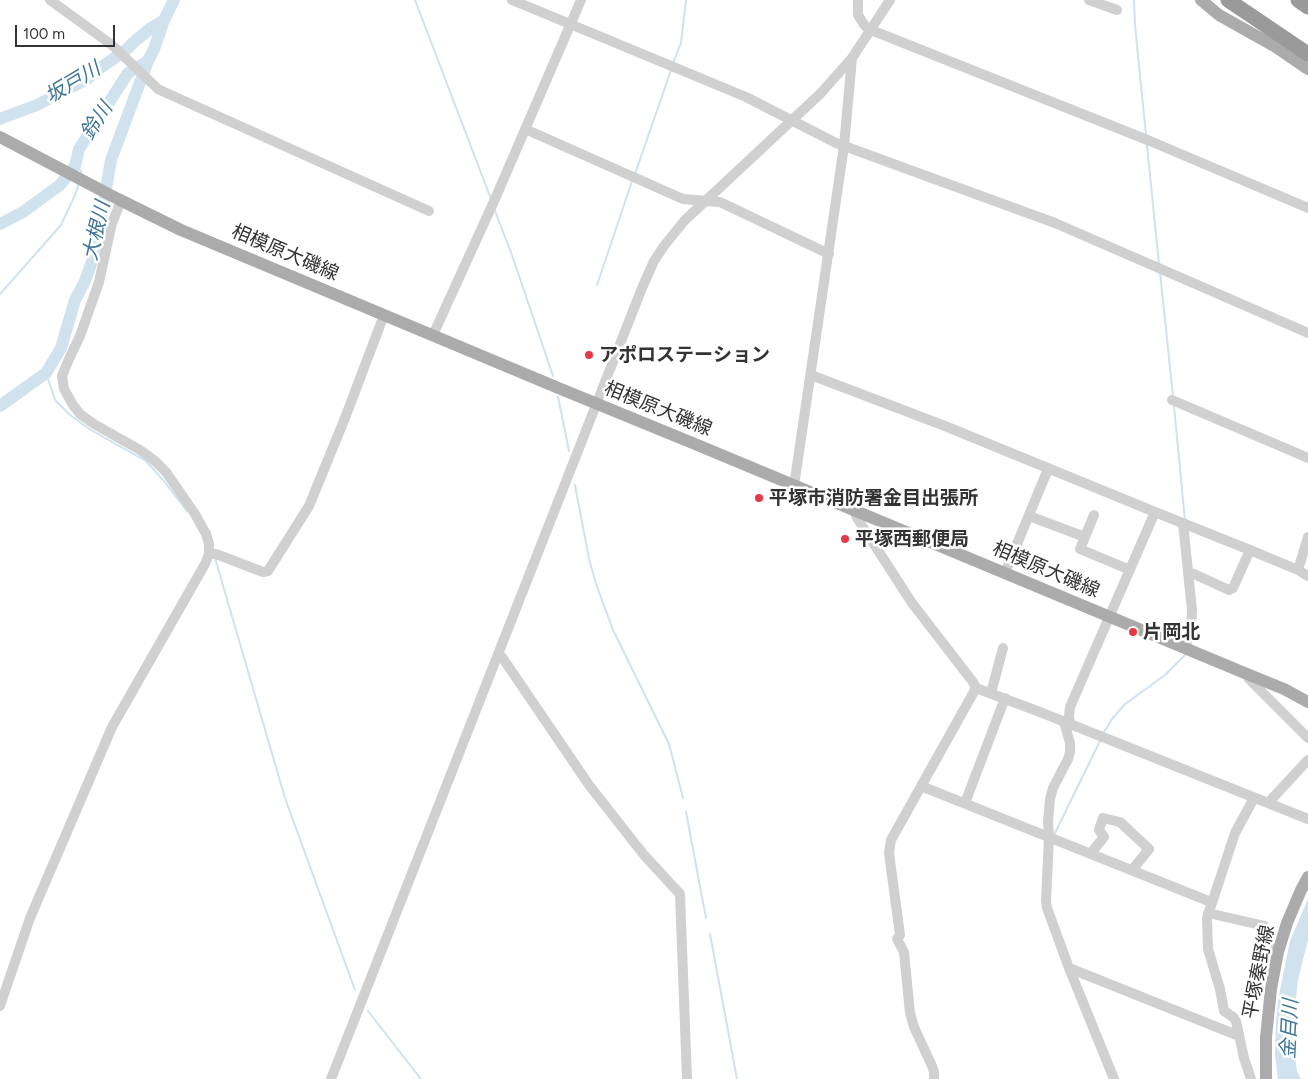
<!DOCTYPE html>
<html>
<head>
<meta charset="utf-8">
<style>
  body { margin:0 }
  #map { position:relative; width:1308px; height:1079px; overflow:hidden; background:#fff; font-family:Figtree,sans-serif }
  canvas { display:block }
  .scale { position:absolute; left:15px; top:25px; width:100px; height:22px; box-sizing:border-box; border:2px solid #333; border-top:0; padding-left:6px; font-size:15px; line-height:18px; white-space:nowrap; color:#333; -webkit-text-stroke:4px #fff; paint-order:stroke }
</style>
</head>
<body>
<div id="map">
<canvas width="1308" height="1079"></canvas>
<div class="scale">100 m</div>
</div>
<script>
const ctx = document.querySelector('canvas').getContext('2d');
ctx.lineJoin = 'round';
function fillPath(path, color) { ctx.fillStyle = color; ctx.fill(path, 'evenodd'); }
const shape = rows => new Path2D(rows.map(r => 'M' + r).join(''));
function strokePath(path, color, width, dash) { ctx.strokeStyle = color; ctx.lineWidth = width; ctx.lineCap = dash ? 'butt' : 'round'; ctx.setLineDash(dash || []); ctx.stroke(path); }
function drawText(font, color, halo, rows, align = 'center') {
  ctx.font = font + ' Figtree,"Noto Sans JP",sans-serif'; ctx.lineWidth = 5; ctx.setLineDash([]); ctx.textBaseline = 'middle'; ctx.strokeStyle = halo; ctx.fillStyle = color; for (const [text, x, y, turn = 0] of rows) {
    ctx.save(); ctx.translate(x, y); ctx.rotate((+turn || 0) * Math.PI / 180); ctx.textAlign = isNaN(turn) ? turn : align; if (halo) ctx.strokeText(text, 0, 0); ctx.fillText(text, 0, 0); ctx.restore();
  }
}
const water = shape([
  [1308,899,1308,940,1298,980,1292,1034,1297,1071,1301,1079,1278,1079,1275,1055,1276,1021,1279,995,1290,941]
]);
const stream = shape([
  [415,0,491,199],
  [1134,0,1135,25,1146,135],
  [673,63,681,43,686,0],
  [1147,145,1159,264],
  [75,166,81,171,81,174],
  [635,174,671,70],
  [494,208,513,258,553,376],
  [1160,272,1173,396],
  [597,285,632,181],
  [0,294,61,225,75,195,79,183],
  [46,373,55,400,70,415,91,430,146,461,163,480,187,511],
  [558,397,569,451],
  [1174,406,1185,521],
  [575,485,589,559,596,584,613,630,669,744,683,798],
  [215,558,285,798,355,990],
  [1103,734,1112,719,1124,705,1165,675,1185,655],
  [686,812,706,918],
  [1055,833,1100,741],
  [710,934,737,1079],
  [368,1011,421,1079]
]);
const river = shape([
  [0,119,37,105,87,79,96,71,127,49,135,41,151,28,164,20],
  [0,224,23,212,60,185,75,166,79,149,128,73,146,62],
  [0,406,46,373,61,348,75,300,85,281,95,253,111,160,148,61,154,49,164,20,174,0]
]);
const minor = shape([
  [50,0,112,45,158,89,162,91,429,211],
  [512,0,746,97,836,143,1055,223,1308,333],
  [858,0,858,15,865,26,871,30,1150,141,1308,208],
  [1089,0,1117,10],
  [525,129,683,199,720,202,829,254],
  [433,335,495,199,581,0],
  [811,375,945,426,1155,512,1250,550,1298,570,1308,576],
  [1172,400,1308,458],
  [794,486,844,146,852,58],
  [857,512,856,516,859,521,912,603,973,682,976,688,1040,712,1308,819],
  [1094,515,1080,549,1130,570],
  [1029,516,1085,537],
  [1183,523,1192,610,1191,629,1185,648],
  [209,554,216,554,263,572,268,571,309,506,345,418,384,315],
  [1298,570,1308,537],
  [1005,573,1048,469],
  [1188,573,1194,574,1229,590,1233,588,1250,550],
  [498,655,502,657,589,785,644,855,680,894,687,1079],
  [1247,674,1249,679,1308,738],
  [991,693,1003,648],
  [1064,722,1070,743,1070,752,1068,759,1053,788,1050,799,1048,822,1049,837,1046,901,1047,908,1069,968,1114,1079],
  [1070,724,1069,716,1070,707,1155,512],
  [921,786,1211,902],
  [965,803,1005,698],
  [1268,803,1308,760],
  [1091,853,1104,837,1099,830,1103,818,1120,822,1149,849,1132,870],
  [1208,913,1265,926,1271,950,1278,952],
  [1069,968,1239,1036],
  [0,1006,30,918,112,727,205,564,209,554,209,544,206,534,195,514,166,472,155,461,140,450,94,424,80,414,73,405,64,389,62,376,69,359,80,336,99,282,112,223,121,201],
  [331,1079,642,288,654,261,664,246,684,221,821,93,852,58,890,0],
  [934,1079,934,1072,932,1066,914,1027,910,1013,904,952,897,939,900,935,889,853,891,840,976,688],
  [1251,1079,1244,1058,1236,1021,1233,1017,1224,1011,1220,989,1208,949,1207,918,1235,833,1254,798]
]);
const major = shape([
  [1201,0,1219,15,1276,47,1308,69],
  [0,137,118,199,181,230,556,387,695,444,1247,674,1284,689,1308,702],
  [1266,1079,1266,1037,1271,989,1278,952,1287,923,1301,890,1308,877]
]);
const highway = shape([
  [1228,0,1308,54],
  [1298,0,1308,7]
]);
const markers = [
  [589,355,5,"#e63946"],
  [759,498,5,"#e63946"],
  [845,539,5,"#e63946"],
  [1133,632,5,"#e63946"]
];
const streetNames = [
  ["相模原大磯線",285,253,23],
  ["相模原大磯線",658,409,22],
  ["相模原大磯線",1046,570,23],
  ["平塚秦野線",1259,972,-79]
];
const poiNames = [
  ["アポロステーション",599,355],
  ["平塚市消防署金目出張所",769,498],
  ["平塚西郵便局",855,539],
  ["片岡北",1143,632]
];
const waterNames = [
  ["坂戸川",73,83,-31],
  ["鈴川",97,121,-57],
  ["大根川",97,231,-77],
  ["金目川",1290,1029,-87]
];
fillPath(water, '#cfe2ee');
strokePath(stream, '#cfe2ee', 2);
strokePath(river, '#cfe2ee', 12);
strokePath(minor, '#d0d0d0', 10);
strokePath(major, '#ababab', 12);
strokePath(highway, '#9a9a9a', 15);
for (const [x, y, r, color] of markers) { const dot = new Path2D(); dot.arc(x, y, r, 0, 2 * Math.PI); ctx.fillStyle = color; ctx.fill(dot); strokePath(dot, '#fff', 2); }
drawText('19px', '#333', '#fff', streetNames);
drawText('bold 19px', '#333', '#fff', poiNames, 'left');
drawText('italic 20px', '#3f7597', '#fff', waterNames);
</script>
</body>
</html>
